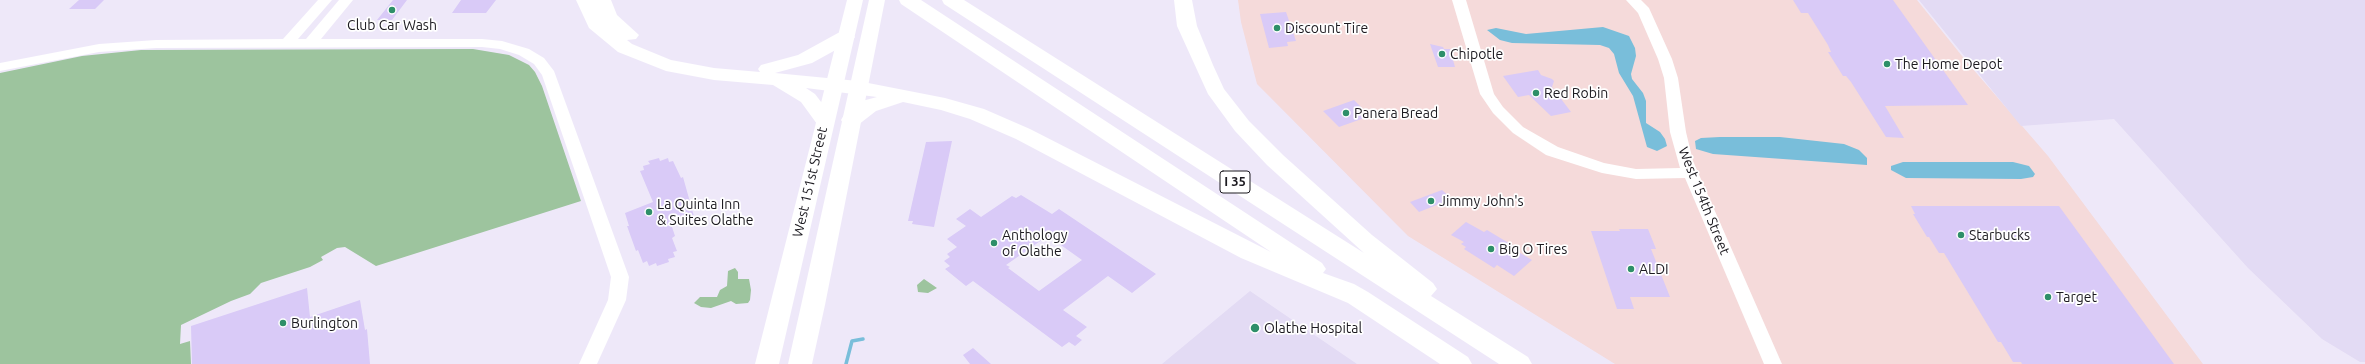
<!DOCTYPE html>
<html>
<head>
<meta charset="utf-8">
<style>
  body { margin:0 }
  canvas { display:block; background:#eee8f9 }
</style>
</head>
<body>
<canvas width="2365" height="364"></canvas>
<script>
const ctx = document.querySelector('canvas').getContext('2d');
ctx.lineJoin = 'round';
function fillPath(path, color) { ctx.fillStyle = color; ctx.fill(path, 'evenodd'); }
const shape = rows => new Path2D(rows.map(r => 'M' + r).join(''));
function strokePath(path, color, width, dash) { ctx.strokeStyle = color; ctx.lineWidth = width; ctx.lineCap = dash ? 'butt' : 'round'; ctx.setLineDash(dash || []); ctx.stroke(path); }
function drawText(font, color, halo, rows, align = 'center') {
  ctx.font = font + ' Ubuntu,sans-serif'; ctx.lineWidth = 3.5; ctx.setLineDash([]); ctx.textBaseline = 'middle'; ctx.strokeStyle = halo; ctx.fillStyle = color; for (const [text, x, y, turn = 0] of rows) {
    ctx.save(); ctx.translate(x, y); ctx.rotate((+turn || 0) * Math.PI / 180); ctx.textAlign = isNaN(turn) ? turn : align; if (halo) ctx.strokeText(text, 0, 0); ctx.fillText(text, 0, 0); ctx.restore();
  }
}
const commercial = shape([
  [1238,0,1917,0,1966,61,2048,156,2203,364,1615,364,1408,236,1257,84,1241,22]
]);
const built = shape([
  [1919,0,2365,0,2365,362,2360,362,2322,339,2248,268,2114,119,2021,126],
  [1250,291,1357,364,1162,364]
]);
const green = shape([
  [473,49,509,55,529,65,535,72,542,86,581,201,376,266,345,247,337,248,321,257,323,260,310,267,261,283,250,294,231,301,181,325,180,344,190,341,191,364,0,364,0,73,82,56,141,50],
  [735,268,738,272,738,279,749,279,751,290,750,300,748,303,736,304,731,301,711,308,701,307,694,303,700,297,717,297,720,290,727,286,728,271],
  [924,279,937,288,928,293,918,292,917,285]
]);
const water = shape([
  [1603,27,1629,36,1635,48,1636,56,1631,74,1632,79,1643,93,1646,101,1646,123,1660,132,1665,139,1667,146,1657,151,1647,147,1633,96,1619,73,1614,54,1609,48,1600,45,1512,43,1500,40,1487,30,1496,28,1526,34],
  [1720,137,1780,137,1844,144,1859,150,1867,158,1867,165,1713,154,1696,149,1695,141,1701,138],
  [1903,162,2013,162,2029,166,2035,174,2033,177,2021,179,1906,178,1891,170,1891,166]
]);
const stream = shape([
  [846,364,852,341,863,339]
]);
const building = shape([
  [79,0,104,0,95,9,69,9],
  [393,0,407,0,392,20,377,20],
  [461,0,496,0,486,13,452,13],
  [1793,0,1893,0,1968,105,1885,106,1904,138,1886,137,1851,82,1846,76,1843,76,1828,52,1831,52,1828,45,1808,13,1801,13],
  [1286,12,1296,41,1287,42,1288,46,1269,48,1260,14],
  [1430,44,1443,47,1444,49,1450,49,1455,67,1438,67],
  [1538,70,1541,75,1552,79,1554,81,1552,87,1571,112,1551,116,1529,95,1518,97,1503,76],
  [1354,100,1370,116,1339,127,1323,111],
  [952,141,934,227,912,224,913,221,908,221,926,142],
  [659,158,660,161,668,158,669,162,673,161,681,178,683,177,695,220,672,227,675,236,672,238,677,251,673,252,675,257,668,259,669,262,657,266,656,263,649,266,647,261,643,263,638,250,636,251,627,226,629,226,625,213,653,202,640,171,644,170,643,166,650,164,648,161],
  [1442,190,1452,199,1419,212,1410,202],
  [1021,195,1052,214,1059,209,1156,274,1132,293,1108,276,1063,310,1087,327,1076,336,1082,340,1075,346,1069,342,1062,347,973,281,966,286,945,269,950,266,944,261,950,257,947,254,957,247,947,239,966,226,956,219,970,209,981,217,1012,196,1016,198],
  [1046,237,1051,238,1082,260,1039,291,1008,268,1010,267,1006,265],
  [1911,206,2059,206,2174,364,2022,364,2021,362,2013,362,2001,342,1998,342,1944,253,1939,253,1929,237,1927,237,1913,214,1915,214],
  [1466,222,1484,232,1487,230,1517,248,1515,250,1532,260,1514,276,1497,265,1494,268,1464,249,1466,247,1461,244,1464,242,1451,235],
  [1619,229,1648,229,1656,249,1651,249,1670,297,1630,297,1634,309,1617,309,1591,231,1620,231],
  [307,288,310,317,360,300,365,330,367,329,370,364,192,364,191,326],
  [973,348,991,364,970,364,963,355]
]);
const minor = shape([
  [318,0,332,0,298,39,306,39,339,0,353,0,321,39,482,39,502,41,529,49,544,58,554,71,629,277,626,300,597,364,579,364,608,300,611,277,542,75,534,64,519,55,500,49,482,47,156,48,99,52,0,71,0,63,99,44,156,40,283,39,318,0],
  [1452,0,1466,0,1494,94,1503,107,1523,127,1558,147,1604,163,1636,169,1680,168,1670,132,1664,78,1658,59,1638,13,1626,0,1641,0,1649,8,1672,59,1678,78,1686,132,1693,161,1782,364,1764,364,1685,178,1636,179,1602,173,1546,155,1513,133,1493,113,1480,94,1452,0]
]);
const major = shape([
  [847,0,863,0,779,364,755,364,847,0],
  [869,0,885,0,825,305,812,364,788,364,869,0]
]);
const highway = shape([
  [576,0,611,0,617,15,639,35,636,39,627,40,632,44,671,60,714,68,760,72,758,69,761,65,798,55,838,33,845,31,852,33,855,37,852,41,812,63,775,73,858,81,945,98,984,109,1030,129,1271,252,901,4,899,0,921,0,1322,263,1326,269,1323,273,1354,284,1368,292,1468,357,1472,364,1440,364,1348,303,1241,258,1016,139,970,119,941,110,903,102,876,111,858,125,851,127,844,125,841,120,844,115,862,101,877,97,806,88,815,94,834,119,831,124,824,126,817,124,801,102,773,85,714,80,666,71,618,52,589,28,576,0],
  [942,0,964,0,1364,253,1267,165,1235,131,1208,94,1177,26,1174,0,1192,0,1197,26,1213,65,1224,89,1249,121,1283,155,1372,235,1433,283,1437,289,1431,296,1528,357,1532,364,1499,364,944,4,942,0]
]);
const markers = [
  [392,10,4,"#2e8f69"],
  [1277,28,4,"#2e8f69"],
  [1442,54,4,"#2e8f69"],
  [1887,64,4,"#2e8f69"],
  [1536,93,4,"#2e8f69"],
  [1346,113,4,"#2e8f69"],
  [1431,201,4,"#2e8f69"],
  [649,212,4,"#2e8f69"],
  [1961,235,4,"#2e8f69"],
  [994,243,4,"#2e8f69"],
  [1491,249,4,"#2e8f69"],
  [1631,269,4,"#2e8f69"],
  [2048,297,4,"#2e8f69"],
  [283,323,4,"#2e8f69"],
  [1255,328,5,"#2e8f69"]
];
const shields = [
  [1235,182,30]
];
const shieldNames = [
  ["I 35",1235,182]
];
const poiNames = [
  ["Club Car Wash",392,25,"center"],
  ["Discount Tire",1285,28],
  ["Chipotle",1450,54],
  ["The Home Depot",1895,64],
  ["Red Robin",1544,93],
  ["Panera Bread",1354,113],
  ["Jimmy John's",1439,201],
  ["La Quinta Inn",657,204],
  ["& Suites Olathe",657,220],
  ["Anthology",1002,235],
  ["of Olathe",1002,251],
  ["Starbucks",1969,235],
  ["Big O Tires",1499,249],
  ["ALDI",1639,269],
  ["Target",2056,297],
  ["Burlington",291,323],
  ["Olathe Hospital",1264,328]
];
const streetNames = [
  ["West 151st Street",810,182,-77],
  ["West 154th Street",1704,201,68]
];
fillPath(commercial, '#f5dada');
fillPath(built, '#e3dbf4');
fillPath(green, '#9dc49e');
fillPath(water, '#79beda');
strokePath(stream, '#79beda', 3.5);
fillPath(building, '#d9caf7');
fillPath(minor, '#fff');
fillPath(major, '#fff');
fillPath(highway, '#fff');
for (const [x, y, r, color] of markers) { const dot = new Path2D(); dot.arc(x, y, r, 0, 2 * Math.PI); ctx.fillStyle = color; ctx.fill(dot); strokePath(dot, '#fff', 1.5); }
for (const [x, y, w] of shields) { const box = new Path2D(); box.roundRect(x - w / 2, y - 11, w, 22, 3); ctx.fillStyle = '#fff'; ctx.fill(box); strokePath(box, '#1c1a20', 1); }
drawText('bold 13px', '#1c1a20', null, shieldNames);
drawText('14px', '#1c1a20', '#fff', poiNames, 'left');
drawText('14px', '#1c1a20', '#fff', streetNames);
</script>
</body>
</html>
